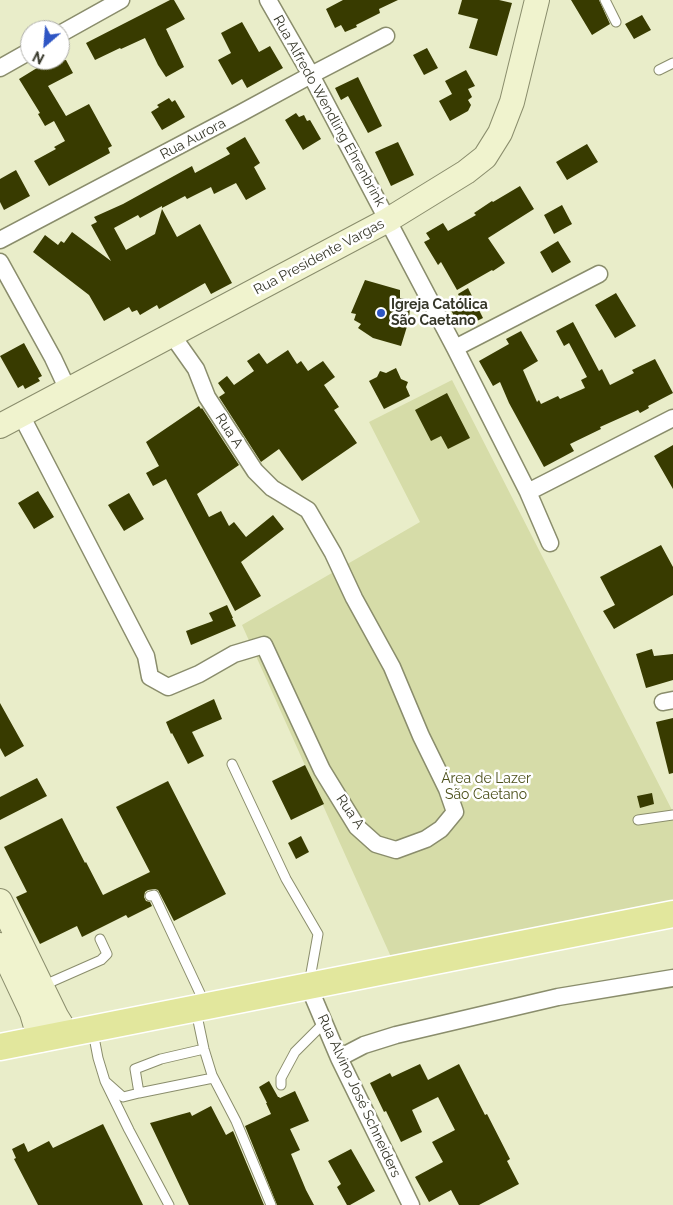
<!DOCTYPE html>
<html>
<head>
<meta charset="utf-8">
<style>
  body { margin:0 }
  #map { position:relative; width:673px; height:1205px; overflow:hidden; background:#e9edc9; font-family:Raleway,sans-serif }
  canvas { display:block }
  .north { position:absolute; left:20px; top:20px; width:50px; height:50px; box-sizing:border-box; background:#fff; border:1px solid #afafa9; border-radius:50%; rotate:207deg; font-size:14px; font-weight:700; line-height:20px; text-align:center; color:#363729 }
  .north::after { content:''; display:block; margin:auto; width:18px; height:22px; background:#2e55c4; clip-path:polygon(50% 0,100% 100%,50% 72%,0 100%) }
</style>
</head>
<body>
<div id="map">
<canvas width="673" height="1205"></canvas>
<div class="north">N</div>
</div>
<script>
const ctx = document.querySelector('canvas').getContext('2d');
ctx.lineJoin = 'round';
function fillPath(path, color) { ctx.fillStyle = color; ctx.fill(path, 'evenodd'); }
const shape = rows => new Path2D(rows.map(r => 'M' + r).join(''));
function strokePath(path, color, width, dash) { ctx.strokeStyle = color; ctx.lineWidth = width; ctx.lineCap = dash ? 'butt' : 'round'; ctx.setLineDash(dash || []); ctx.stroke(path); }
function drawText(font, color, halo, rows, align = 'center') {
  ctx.font = font + ' Raleway,sans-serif'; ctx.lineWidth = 5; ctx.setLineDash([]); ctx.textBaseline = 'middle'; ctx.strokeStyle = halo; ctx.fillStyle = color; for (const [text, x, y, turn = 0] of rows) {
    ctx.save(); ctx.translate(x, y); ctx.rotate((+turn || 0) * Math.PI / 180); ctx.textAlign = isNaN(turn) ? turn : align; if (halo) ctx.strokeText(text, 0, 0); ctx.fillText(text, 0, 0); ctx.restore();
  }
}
const green = shape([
  [452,380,673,812,673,914,396,968,242,625,420,522,369,422]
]);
const building = shape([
  [170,0,174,0,185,19,166,29,184,67,166,77,158,65,145,38,121,49,120,48,95,60,86,43],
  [343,0,398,0,379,9,380,13,356,25,357,27,345,32,341,25,335,28,326,9],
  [462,0,499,0,512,3,497,56,469,48,478,19,458,14],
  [571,0,599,0,610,24,592,35],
  [642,15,651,30,634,39,625,24],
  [242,22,259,52,270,46,283,68,247,88,242,79,232,85,218,60,231,53,221,33],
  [427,48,438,68,424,75,413,55],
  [50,60,66,60,73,73,48,86,66,116,89,104,112,146,108,148,110,153,49,186,34,161,56,149,54,147,65,141,54,121,45,126,38,114,40,113,19,79],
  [466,70,475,86,468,89,472,97,468,100,471,105,468,111,450,121,439,101,452,94,445,81],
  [358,77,382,126,368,133,348,96,341,100,335,88],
  [169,98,172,102,175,100,185,117,162,130,151,112,159,107,157,105],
  [296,113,299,117,304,115,307,121,310,120,321,139,303,150,285,120],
  [245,137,260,163,254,167,266,189,246,200,236,183,214,194,211,187,187,199,185,196,162,208,162,206,140,218,138,215,114,228,126,250,155,234,162,209,177,237,200,224,232,283,211,294,205,283,159,309,157,305,140,315,137,310,132,312,129,307,104,321,89,295,33,252,45,235,58,245,61,241,64,243,72,232,111,261,91,225,97,222,94,217,123,204,192,166,195,173,230,154,226,148],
  [398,142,414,175,391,186,375,152],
  [587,144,598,162,567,180,556,162],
  [16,170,30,196,4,210,0,202,0,179],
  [520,186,534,209,488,238,505,263,493,271,492,270,457,290,441,262,438,265,424,242,430,239,426,233,443,223,448,231,476,215,474,213,492,201,493,202],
  [562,205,572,224,554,234,544,215],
  [558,241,571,262,552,273,540,252],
  [365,280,400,290,400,298,405,299,404,306,410,306,409,320,401,346,373,338,358,328,361,324,354,320,356,314,351,313],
  [468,288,483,318,465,327,460,318,456,320,449,306,461,300,458,294],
  [616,293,636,326,615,338,595,305],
  [573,322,599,371,602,369,610,385,634,373,632,370,655,359,673,393,648,406,649,408,640,413,638,410,600,427,601,429,570,444,574,451,544,467,509,403,500,382,493,386,479,361,509,344,506,339,521,331,538,361,523,370,537,402,539,400,541,404,558,396,560,399,585,388,581,380,587,377,569,343,564,346,556,331],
  [24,343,42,376,38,378,40,381,25,389,23,385,18,388,0,356],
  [288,350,297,364,301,361,308,371,323,361,335,377,324,385,339,407,334,410,357,443,302,481,279,449,261,462,219,397,225,393,218,383,227,376,234,385,254,371,247,361,259,353,267,364],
  [396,368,401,379,408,382,406,387,410,396,384,409,369,381,377,377,380,371,386,373],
  [447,393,470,438,448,449,441,436,431,441,415,410],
  [199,406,201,409,202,408,239,465,197,494,209,517,221,511,229,526,234,522,246,537,273,515,284,529,241,562,261,596,235,611,166,479,153,486,146,473,159,466,146,442],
  [673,445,673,489,654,456],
  [38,491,54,517,34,529,18,503],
  [129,493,144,519,124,531,108,505],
  [661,545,673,567,673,595,614,629,603,611,615,605,600,577],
  [227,605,233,618,232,618,236,626,191,645,186,631,213,621,209,613],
  [652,649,654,656,673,654,673,680,646,688,636,654],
  [214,699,222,719,192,732,204,756,188,764,172,733,171,734,166,722],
  [0,703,24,746,5,757,0,748],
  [673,718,673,773,669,774,656,722],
  [305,765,324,804,291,820,272,781],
  [37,778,47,796,0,820,0,797],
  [168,781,226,894,174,921,158,890,155,889,148,890,145,892,144,897,146,901,150,902,152,906,128,918,126,915,82,937,77,926,40,944,16,897,27,892,4,847,62,818,85,863,86,862,103,895,150,872,116,807],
  [652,793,654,804,640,808,637,796],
  [301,836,309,852,296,859,288,843],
  [420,1064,428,1080,459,1064,485,1115,487,1114,510,1159,507,1161,519,1184,479,1205,459,1205,451,1190,429,1202,415,1177,443,1162,432,1142,455,1130,438,1097,412,1110,422,1132,401,1142,386,1111,384,1112,370,1083,390,1073,392,1077],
  [269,1081,278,1097,279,1097,280,1098,295,1091,309,1121,290,1129,300,1150,291,1154,306,1190,314,1205,277,1205,245,1126,271,1114,266,1103,267,1103,259,1087],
  [211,1106,226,1135,233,1131,264,1205,189,1205,150,1123,190,1112,192,1116],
  [103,1124,143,1205,38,1205,14,1159,16,1158,12,1149,24,1143,28,1152,49,1141,53,1148],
  [351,1149,375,1191,350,1205,347,1205,337,1187,341,1184,328,1161]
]);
const lane = shape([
  [605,0,616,22],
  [659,70,673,63],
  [232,764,286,879,318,934,309,984],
  [638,820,673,815],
  [150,896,154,895,205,1004],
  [42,986,101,960,107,954,100,939],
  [196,1011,204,1049,212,1075,236,1121,271,1205],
  [93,1032,98,1058,105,1081,123,1097,139,1093],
  [204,1049,161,1059,135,1069,139,1093,213,1078],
  [105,1081,129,1130,169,1205],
  [281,1085,281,1078,295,1052,324,1023]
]);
const street = shape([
  [268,0,311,75,455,348,528,492,550,543],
  [60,34,121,0],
  [0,68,30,51],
  [0,240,241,113,311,75,386,36],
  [0,262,53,358,68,390],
  [455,348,599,274],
  [21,415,146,656,150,677,168,687,199,674,234,654,264,645,322,770,357,827,376,844,396,850,426,839,441,829,455,812,447,789,421,736,392,667,354,598,333,553,308,510,272,488,255,471,207,397,196,369,172,335],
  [528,492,673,418],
  [663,702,673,700],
  [309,987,339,1058,411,1205],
  [339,1058,364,1045,396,1035,558,997,673,978]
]);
const secondary = shape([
  [0,426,388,220,466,172,485,157,500,133,512,102,537,0],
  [0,901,56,1016,67,1034],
  [0,945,32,1013,40,1040]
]);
const primary = shape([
  [0,1047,673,914]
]);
const markers = [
  [381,313,5,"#2e55c4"]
];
const streetNames = [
  ["Rua Alfredo Wendling Ehrenbrink",329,111,61],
  ["Rua Aurora",193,139,-28],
  ["Rua Presidente Vargas",319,257,-28],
  ["Rua A",229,431,57],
  ["Rua A",350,812,55],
  ["Rua Alvino José Schneiders",359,1096,65]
];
const poiNames = [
  ["Igreja Católica",391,305],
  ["São Caetano",391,321]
];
const parkNames = [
  ["Área de Lazer",486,779],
  ["São Caetano",486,795]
];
fillPath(green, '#d6dca8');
fillPath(building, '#383b00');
strokePath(lane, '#8a8d6c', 11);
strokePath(street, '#8a8d6c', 19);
strokePath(secondary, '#8a8d6c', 26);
strokePath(primary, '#fff', 29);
strokePath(lane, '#fff', 9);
strokePath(street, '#fff', 16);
strokePath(secondary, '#f0f3ce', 24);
strokePath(primary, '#e2e79d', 26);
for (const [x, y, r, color] of markers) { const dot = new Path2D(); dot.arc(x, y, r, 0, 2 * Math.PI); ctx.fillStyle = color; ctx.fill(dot); strokePath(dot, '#fff', 2); }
drawText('14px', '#363729', '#fff', streetNames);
drawText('bold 14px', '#363729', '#fff', poiNames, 'left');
drawText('14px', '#4c501b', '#fff', parkNames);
</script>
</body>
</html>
